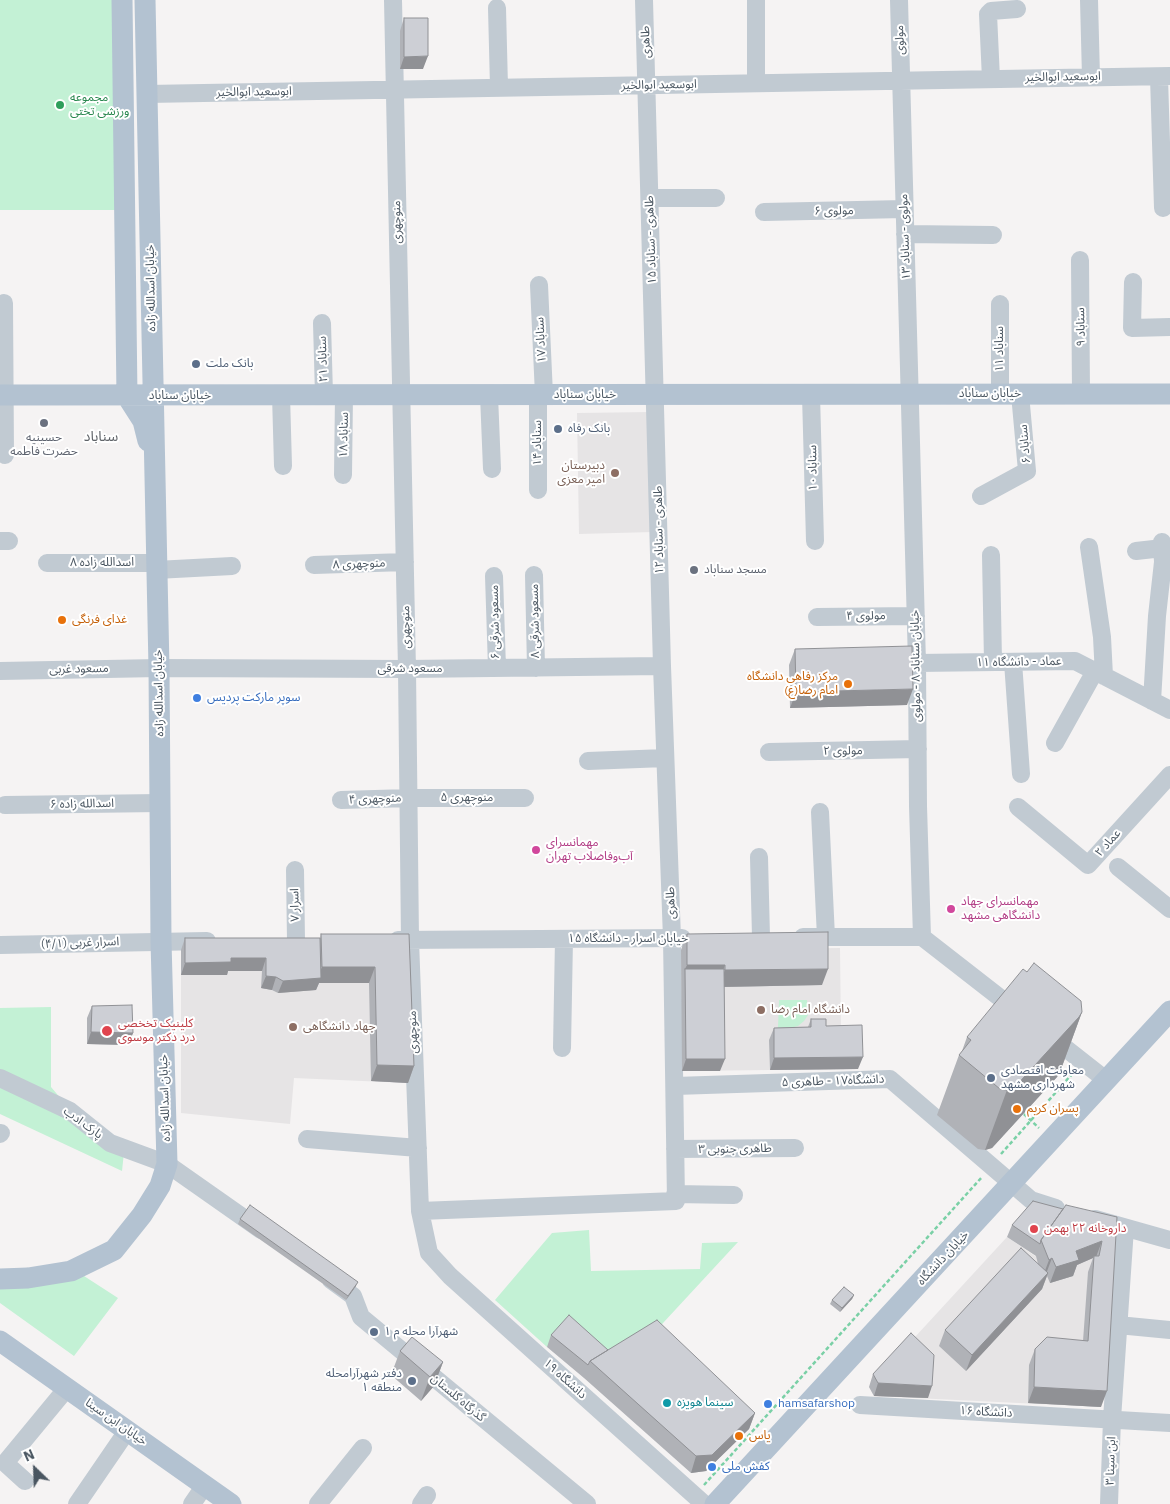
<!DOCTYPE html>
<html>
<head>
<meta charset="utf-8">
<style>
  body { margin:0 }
  #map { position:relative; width:1170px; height:1504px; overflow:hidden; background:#f5f3f3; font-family:"IBM Plex Sans",sans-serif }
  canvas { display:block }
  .north { position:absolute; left:10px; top:1444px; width:50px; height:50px; -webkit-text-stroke:4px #fff; paint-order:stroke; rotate:336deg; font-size:14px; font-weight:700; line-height:20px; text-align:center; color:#4a5661 }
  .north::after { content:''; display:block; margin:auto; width:18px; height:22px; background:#4a5661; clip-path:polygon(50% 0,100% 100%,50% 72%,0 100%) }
</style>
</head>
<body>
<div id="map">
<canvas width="1170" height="1504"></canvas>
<div class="north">N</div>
</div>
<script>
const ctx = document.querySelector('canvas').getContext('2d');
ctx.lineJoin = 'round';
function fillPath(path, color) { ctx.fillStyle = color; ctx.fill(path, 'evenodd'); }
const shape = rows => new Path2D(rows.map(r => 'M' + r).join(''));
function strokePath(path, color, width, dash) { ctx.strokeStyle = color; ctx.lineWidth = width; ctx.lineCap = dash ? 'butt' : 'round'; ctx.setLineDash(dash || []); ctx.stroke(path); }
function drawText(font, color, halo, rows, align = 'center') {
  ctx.font = font + ' "IBM Plex Sans","Noto Sans Arabic",sans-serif'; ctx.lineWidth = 4; ctx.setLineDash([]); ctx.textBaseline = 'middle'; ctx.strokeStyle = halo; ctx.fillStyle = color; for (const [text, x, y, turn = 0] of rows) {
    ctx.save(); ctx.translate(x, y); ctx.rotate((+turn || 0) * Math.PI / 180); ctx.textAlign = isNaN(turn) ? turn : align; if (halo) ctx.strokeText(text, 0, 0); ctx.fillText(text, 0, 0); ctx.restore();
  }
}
const education = shape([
  [651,412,653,532,579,534,577,413],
  [840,948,841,1038,858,1038,858,1069,682,1071,681,950],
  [181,950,403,951,408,1083,294,1078,290,1124,181,1113],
  [1111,1233,1101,1407,874,1396,869,1387,1007,1237,1035,1256]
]);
const green = shape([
  [0,0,118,0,121,210,0,210],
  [779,1000,807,1000,808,1015,804,1021,798,1026,790,1028,778,1028],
  [51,1007,51,1087,95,1139,125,1143,122,1171,0,1114,0,1008],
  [589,1230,591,1271,700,1269,702,1243,738,1242,651,1336,606,1364,564,1327,547,1347,495,1300,552,1233],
  [84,1276,118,1298,74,1356,0,1303,0,1288]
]);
const path = shape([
  [1024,1114,1039,1128],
  [1001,1154,1074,1072],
  [704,1485,982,1177]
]);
const minor = shape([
  [393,0,407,669,410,940,420,1211,429,1253,450,1276,704,1504],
  [899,0,917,663,918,806,922,937],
  [1089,0,1091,77],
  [497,8,499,87],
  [1159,77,1163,208],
  [991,79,988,14,991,11,1017,9],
  [756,83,756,0],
  [147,94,1170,76],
  [650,198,716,198],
  [764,212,904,209],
  [905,234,993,235],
  [1080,260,1081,394],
  [1133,282,1132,328,1170,327],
  [539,285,544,395],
  [4,303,5,455],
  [1000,304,1000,394],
  [322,323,324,395],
  [281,395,283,466],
  [489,395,492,469],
  [538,395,538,490],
  [811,395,815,541],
  [343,475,344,395],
  [981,496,1027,471,1020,394],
  [0,541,9,541],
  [1089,547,1102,637,1104,676],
  [1136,551,1163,548],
  [991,555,993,662],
  [47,563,156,563],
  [314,565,405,562],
  [156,570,232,566],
  [534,575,536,668],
  [494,576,497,668],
  [817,617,916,616],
  [1013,662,1021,774],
  [917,663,1075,661,1170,710],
  [0,671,159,668,407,669,662,666],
  [1152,701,1157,616,1163,562,1162,542],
  [1055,743,1095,671],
  [769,752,918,749],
  [588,761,665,758],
  [341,800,409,798,525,798],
  [5,805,160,803],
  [1018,807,1088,865,1170,775],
  [820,812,826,937],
  [759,857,761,937],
  [1118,867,1170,909],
  [295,870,296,941],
  [803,937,922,937,1017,1011],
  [398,940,682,938],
  [0,945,207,941],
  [1050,1036,1106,1080],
  [562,1048,564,939],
  [0,1078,70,1111,110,1143,167,1164,261,1230],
  [675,1086,890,1079,1031,1200,1056,1208],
  [0,1134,1,1133],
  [307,1139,418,1148],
  [675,1149,795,1148],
  [675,1194,734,1195],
  [420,1211,676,1201,672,938,662,666,644,0],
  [1095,1219,1170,1240],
  [331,1280,353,1296,361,1317,587,1504],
  [1118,1325,1170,1330],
  [860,1405,1170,1423],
  [25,1481,5,1463,67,1388],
  [77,1504,127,1431],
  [192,1504,205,1485],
  [318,1504,363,1448],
  [421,1504,427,1495],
  [1109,1504,1112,1419,1125,1228]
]);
const major = shape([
  [122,0,127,396,143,421,148,441],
  [0,395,1170,394],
  [0,1279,28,1278,71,1271,114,1250,142,1215,160,1186,167,1164,161,941,159,668,145,0],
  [0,1341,231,1504],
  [715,1504,1170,1011]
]);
const wall = shape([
  [404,18,423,69,400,69,400,31],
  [795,649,907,705,790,708,789,665],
  [321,934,409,934,414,1066,408,1083,371,1081,369,983,319,983,316,990,278,993,272,990,261,988,262,971,228,971,227,975,181,975,181,950,185,938,320,938],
  [687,934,822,985,724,987,720,1071,682,1071,681,950],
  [92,1006,133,1033,128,1045,87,1044,87,1018],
  [1082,1012,1060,1072,1057,1077,992,1148,985,1150,978,1149,937,1115,959,1055,962,1051,967,1037],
  [811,1019,826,1026,858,1069,770,1070,769,1040,774,1028,808,1027],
  [1063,1209,1117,1217,1101,1407,1028,1403,1029,1365,1035,1349,1083,1341,1088,1272,1093,1258,1077,1265,1073,1276,1050,1283,1047,1276,1042,1289,966,1371,939,1346,945,1330,1038,1264,1036,1256,1007,1237,1012,1225],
  [240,1219,356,1286,346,1300,238,1224],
  [854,1295,852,1299,840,1312,830,1304,832,1300],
  [551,1335,608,1350,755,1413,749,1429,706,1471,691,1473,584,1378,547,1347],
  [400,1351,443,1362,434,1386,421,1401,391,1375],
  [873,1374,928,1398,874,1396,869,1387]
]);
const shadedWall = shape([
  [428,56,423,69,400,69,404,57],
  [913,689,907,705,790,708,796,692],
  [231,958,266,958,262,971,228,971,227,975,181,975,185,963],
  [687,965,725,965,719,981,685,969],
  [322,967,375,967,369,983,319,983,316,990,278,993,283,981,317,978],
  [828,969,822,985,719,987,725,970],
  [266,976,276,977,272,990,261,988],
  [1082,1012,1060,1072,1057,1077,992,1148,985,1150,1007,1090],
  [91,1032,133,1033,128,1045,87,1044],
  [863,1057,858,1069,770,1070,774,1058],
  [686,1059,725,1059,720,1071,682,1071],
  [377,1065,414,1066,408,1083,371,1081],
  [1102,1241,1096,1257,1094,1256,1093,1258,1077,1265,1073,1276,1050,1283,1056,1267,1076,1251],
  [1052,1258,1046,1274,1043,1276,1049,1260],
  [1048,1273,1042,1289,966,1371,972,1355],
  [358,1282,356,1286,346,1300,348,1296],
  [854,1295,852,1299,840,1312,842,1308],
  [443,1362,434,1386,421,1401,430,1377],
  [878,1383,932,1386,928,1398,874,1396],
  [1034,1387,1107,1391,1101,1407,1028,1403],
  [755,1413,749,1429,706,1471,691,1473,696,1456]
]);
const building = shape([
  [404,18,428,18,428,56,404,57,404,18],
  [912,646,913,689,796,692,795,649,912,646],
  [828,932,828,969,725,970,725,965,687,965,687,934,828,932],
  [321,934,409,934,414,1066,377,1065,375,967,322,967,321,934],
  [185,938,320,938,321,978,283,981,276,977,266,976,266,958,231,958,231,962,185,963,185,938],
  [1034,963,1081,1001,1082,1012,1079,1017,1014,1088,1007,1090,1000,1089,959,1055,971,1040,967,1037,1023,969,1027,972,1034,963],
  [685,969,724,969,725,1059,686,1059,685,969],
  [132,1005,133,1033,91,1032,92,1006,132,1005],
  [811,1019,826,1019,826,1026,862,1025,863,1057,774,1058,774,1028,811,1027,811,1019],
  [1033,1201,1063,1209,1041,1240,1040,1244,1012,1225,1033,1201],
  [250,1205,358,1282,348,1296,240,1219,250,1205],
  [1066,1205,1117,1217,1107,1391,1034,1387,1035,1349,1047,1337,1088,1341,1094,1256,1099,1256,1102,1241,1076,1251,1079,1260,1056,1267,1052,1258,1049,1260,1041,1240,1066,1205],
  [1021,1248,1048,1273,972,1355,945,1330,1021,1248],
  [844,1287,854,1295,842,1308,832,1300,844,1287],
  [569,1315,608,1350,590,1361,588,1365,551,1335,569,1315],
  [657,1320,755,1413,712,1455,696,1456,590,1361,657,1320],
  [911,1333,934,1355,932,1386,878,1383,873,1374,911,1333],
  [412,1337,443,1362,430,1377,400,1351,412,1337]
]);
const markers = [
  [60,105,5,"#2e9e5b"],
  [196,364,5,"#5c6f8a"],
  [44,423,5,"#6b7280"],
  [558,429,5,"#5c6f8a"],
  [615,473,5,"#8d6e63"],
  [694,570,5,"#6b7280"],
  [62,620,5,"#e8710a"],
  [848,684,5,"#e8710a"],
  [197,698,5,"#3f7fe0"],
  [536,850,5,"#d1479c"],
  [951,909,5,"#d1479c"],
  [761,1010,5,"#8d6e63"],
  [293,1027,5,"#8d6e63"],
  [107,1031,6,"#e0444e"],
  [991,1078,5,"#5c6f8a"],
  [1017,1109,5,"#e8710a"],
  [1034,1229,5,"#e0444e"],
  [374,1332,5,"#5c6f8a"],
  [412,1381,5,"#5c6f8a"],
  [667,1403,5,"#0f9aa8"],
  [768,1404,5,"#3f7fe0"],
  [739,1436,5,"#e8710a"],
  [712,1467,5,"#3f7fe0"]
];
const streetNames = [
  ["مولوی",900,40,-92],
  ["طاهری",646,42,-92],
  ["ابوسعید ابوالخیر",1063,77,-1],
  ["ابوسعید ابوالخیر",659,85,-1],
  ["ابوسعید ابوالخیر",254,92,-1],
  ["مولوی ۶",834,211,-1],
  ["منوچهری",397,222,-91],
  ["مولوی - سناباد ۱۳",905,237,-92],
  ["طاهری - سناباد ۱۵",651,240,-92],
  ["خیابان اسدالله زاده",151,288,-91],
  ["سناباد ۹",1081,327,-91],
  ["سناباد ۱۷",541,340,-93],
  ["سناباد ۱۱",1000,349,-90],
  ["سناباد ۲۱",323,359,-92],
  ["خیابان سناباد",990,394],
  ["خیابان سناباد",585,395],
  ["خیابان سناباد",180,396],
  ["سناباد ۱۸",344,435,-89],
  ["سناباد ۱۴",538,443,-90],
  ["سناباد ۶",1025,444,-95],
  ["سناباد ۱۰",813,468,-91],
  ["طاهری - سناباد ۱۲",659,530,-91],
  ["اسدالله زاده ۸",102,563],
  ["منوچهری ۸",359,564,-2],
  ["مولوی ۴",866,616,-1],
  ["مسعود شرقی ۸",535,621,-91],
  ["مسعود شرقی ۶",495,622,-91],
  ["منوچهری",406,627,-91],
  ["عماد - دانشگاه ۱۱",1019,662,-1],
  ["خیابان سناباد ۸ - مولوی",916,666,-91],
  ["مسعود غربی",79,669,-1],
  ["مسعود شرقی",410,669],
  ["خیابان اسدالله زاده",159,693,-91],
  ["مولوی ۲",843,751,-1],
  ["منوچهری ۵",467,798],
  ["منوچهری ۴",375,799,-2],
  ["اسدالله زاده ۶",82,804,-1],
  ["عماد ۲",1108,843,-48],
  ["طاهری",671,903,-92],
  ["اسرار ۷",295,905,-91],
  ["خیابان اسرار - دانشگاه ۱۵",628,939],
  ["اسرار غربی (۴/۱)",80,943,-2],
  ["منوچهری",413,1032,-92],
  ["دانشگاه۱۷ - طاهری ۵",833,1081,-2],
  ["خیابان اسدالله زاده",165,1098,-92],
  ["پارک ادب",83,1123,36],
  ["طاهری جنوبی ۳",735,1149,-1],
  ["خیابان دانشگاه",943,1258,-47],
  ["دانشگاه ۱۹",565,1379,42],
  ["گذرگاه گلستان",458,1398,40],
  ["دانشگاه ۱۶",986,1412,3],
  ["خیابان ابن سینا",116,1422,35],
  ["ابن سینا ۳",1111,1461,-88]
];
const leisureNames = [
  ["مجموعه",70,98],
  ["ورزشی تختی",70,112]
];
const serviceNames = [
  ["بانک ملت",206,364],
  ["بانک رفاه",568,429],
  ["معاونت اقتصادی",1001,1071],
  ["شهرداری مشهد",1001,1085],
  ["شهرآرا محله م ۱",384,1332],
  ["دفتر شهرآرامحله",402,1374,"right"],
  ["منطقه ۱",402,1388,"right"]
];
const worshipNames = [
  ["حسینیه",44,438],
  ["حضرت فاطمه",44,452],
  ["مسجد سناباد",704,570,"left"]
];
const educationNames = [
  ["دبیرستان",605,466,"right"],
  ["امیر معزی",605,480,"right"],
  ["دانشگاه امام رضا",771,1010],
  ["جهاد دانشگاهی",303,1027]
];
const foodNames = [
  ["غذای فرنگی",72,620],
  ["مرکز رفاهی دانشگاه",838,677,"right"],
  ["امام رضا(ع)",838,691,"right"],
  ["پسران کریم",1027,1109],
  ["یاس",749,1436]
];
const shopNames = [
  ["سوپر مارکت پردیس",207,698],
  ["hamsafarshop",778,1404],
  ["کفش ملی",722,1467]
];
const hotelNames = [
  ["مهمانسرای",546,843],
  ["آب‌و‌فاضلاب تهران",546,857],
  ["مهمانسرای جهاد",961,902],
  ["دانشگاهی مشهد",961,916]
];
const healthNames = [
  ["کلینیک تخخصی",118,1024],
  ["درد دکتر موسوی",118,1038],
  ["داروخانه ۲۲ بهمن",1044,1229]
];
const cultureNames = [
  ["سینما هویزه",677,1403]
];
const neighbourhoodNames = [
  ["سناباد",101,437]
];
fillPath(education, '#e6e4e5');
fillPath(green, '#c3f1d5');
strokePath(path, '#7ad0a6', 2.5, [4, 2.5]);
strokePath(minor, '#c1cad2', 18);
strokePath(major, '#b3c2d1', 21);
fillPath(wall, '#b0b2b7');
fillPath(shadedWall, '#909195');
fillPath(building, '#cdcfd5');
strokePath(building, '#909195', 1);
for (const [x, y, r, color] of markers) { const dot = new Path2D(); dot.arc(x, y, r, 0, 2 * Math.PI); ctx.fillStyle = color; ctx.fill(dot); strokePath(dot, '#fff', 2); }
drawText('12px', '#4a5661', '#fff', streetNames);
drawText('12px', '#27864d', '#fff', leisureNames, 'left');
drawText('12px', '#4e5e75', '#fff', serviceNames, 'left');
drawText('12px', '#5b616d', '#fff', worshipNames);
drawText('12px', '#785e54', '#fff', educationNames, 'left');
drawText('12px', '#c56008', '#fff', foodNames, 'left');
drawText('12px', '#366cbe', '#fff', shopNames, 'left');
drawText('12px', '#b23c85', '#fff', hotelNames, 'left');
drawText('12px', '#be3a42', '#fff', healthNames, 'left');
drawText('12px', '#0d838f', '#fff', cultureNames, 'left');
drawText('14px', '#5f6368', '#fff', neighbourhoodNames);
</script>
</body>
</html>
